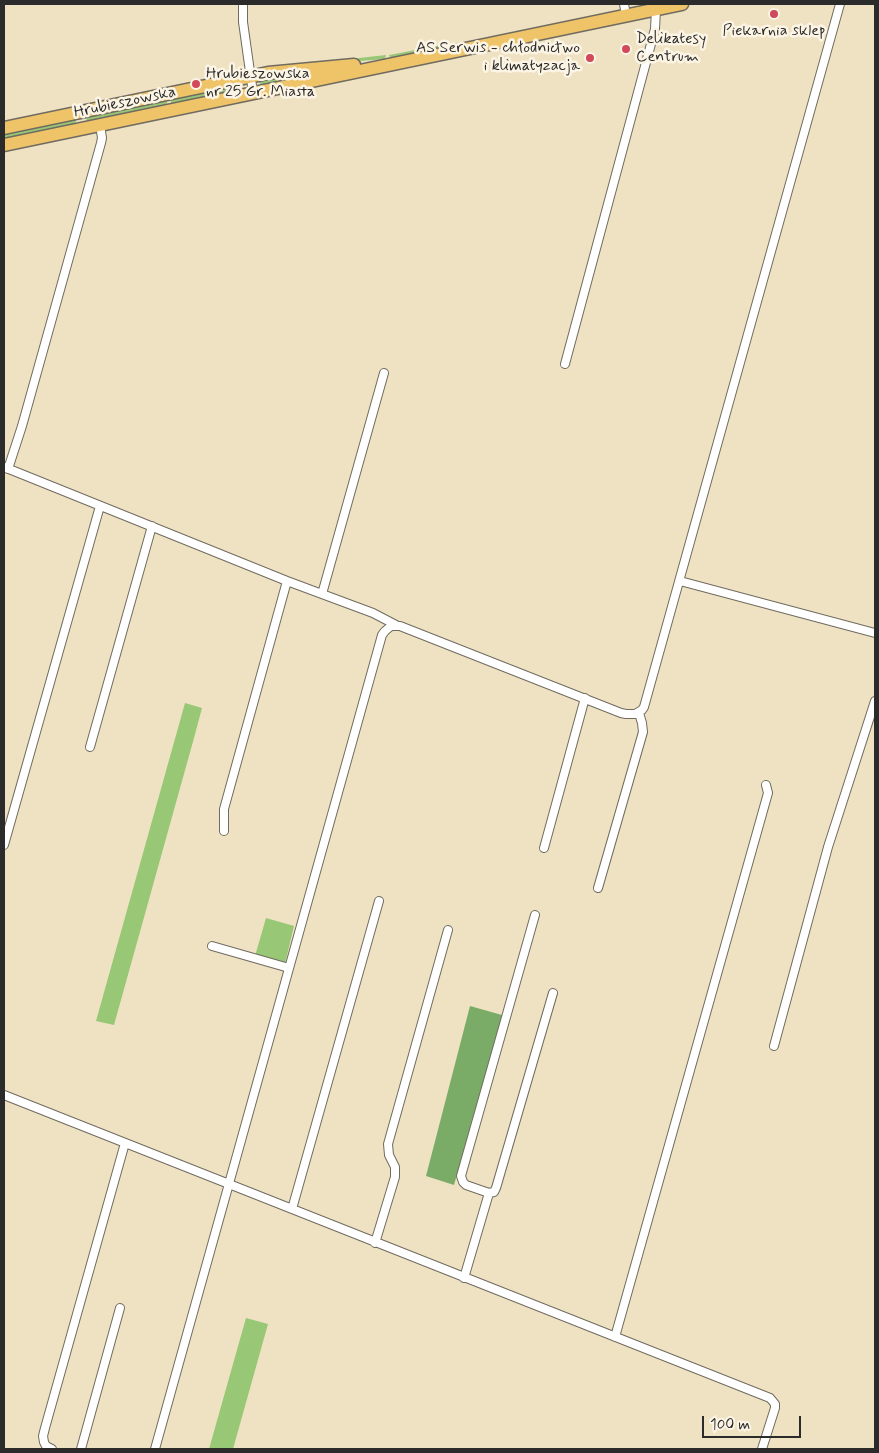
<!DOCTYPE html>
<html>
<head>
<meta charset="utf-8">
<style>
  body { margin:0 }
  #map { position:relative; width:879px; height:1453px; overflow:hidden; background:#efe2c2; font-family:Mynerve,sans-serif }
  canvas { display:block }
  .frame { position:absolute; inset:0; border:5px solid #2b2b2b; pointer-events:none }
  .scale { position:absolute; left:702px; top:1416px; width:99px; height:22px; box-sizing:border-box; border:2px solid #2b2b2b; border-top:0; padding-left:6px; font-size:15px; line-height:18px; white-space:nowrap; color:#2b2b2b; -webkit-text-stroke:4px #fcf5e5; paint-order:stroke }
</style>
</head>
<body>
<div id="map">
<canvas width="879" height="1453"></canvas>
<div class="frame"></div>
<div class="scale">100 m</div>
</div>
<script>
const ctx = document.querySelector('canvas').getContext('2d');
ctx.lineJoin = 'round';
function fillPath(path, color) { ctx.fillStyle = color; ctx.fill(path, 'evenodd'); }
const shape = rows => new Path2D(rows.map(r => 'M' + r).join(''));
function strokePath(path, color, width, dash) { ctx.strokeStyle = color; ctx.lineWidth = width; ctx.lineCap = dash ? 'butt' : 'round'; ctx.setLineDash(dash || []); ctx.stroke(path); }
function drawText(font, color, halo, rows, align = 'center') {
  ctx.font = font + ' Mynerve,sans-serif'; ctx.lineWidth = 5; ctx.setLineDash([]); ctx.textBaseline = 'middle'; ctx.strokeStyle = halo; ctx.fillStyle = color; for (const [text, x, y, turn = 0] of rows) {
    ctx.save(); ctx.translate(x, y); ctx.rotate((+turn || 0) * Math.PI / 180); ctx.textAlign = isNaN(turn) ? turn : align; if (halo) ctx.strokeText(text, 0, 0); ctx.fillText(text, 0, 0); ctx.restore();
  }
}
const green = shape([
  [442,45,442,49,391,59,389,55],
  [386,55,385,59,260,69],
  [342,70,266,86,261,85,258,81,259,80],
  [239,85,240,90,172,107,170,97],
  [166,98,168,108,90,123,86,119,86,117],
  [76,118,76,122,74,125,4,142,4,132],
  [185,703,202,708,194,738,114,1025,96,1021],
  [266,918,294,926,285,964,255,956],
  [246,1318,268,1324,233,1449,209,1449]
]);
const forest = shape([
  [470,1006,502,1015,454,1185,426,1176]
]);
const minor = shape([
  [243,4,243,22,253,93],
  [624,4,626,15],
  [565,364,655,29,656,9],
  [4,467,287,581,373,613,396,625],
  [8,469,22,426,101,143,102,138,100,125],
  [680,581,875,633],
  [322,594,384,373],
  [90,747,152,526],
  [224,831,224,809,287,581],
  [4,845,100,506],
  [544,848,585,698],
  [598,888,643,732,642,723,639,713],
  [212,946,289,968],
  [774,1046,828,847,875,701],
  [4,1095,770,1398,775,1404,775,1408,762,1449],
  [489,1193,494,1192,496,1188,553,993],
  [292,1209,379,901],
  [375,1243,395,1177,395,1167,389,1155,388,1144,448,930],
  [464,1278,489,1193,466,1185,463,1182,461,1176,535,915],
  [615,1337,768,793,766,785],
  [52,1449,46,1446,44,1442,43,1436,45,1428,125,1143],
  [81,1449,120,1308],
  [155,1449,382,635,385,631,391,626,400,626,621,713,626,714,635,714,642,710,644,707,840,4]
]);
const primary = shape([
  [4,128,268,73,354,65],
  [4,145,682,4]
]);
const markers = [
  [774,14,5,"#d1495b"],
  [626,49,5,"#d1495b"],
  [590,58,5,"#d1495b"],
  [196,84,5,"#d1495b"]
];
const poiNames = [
  ["Piekarnia sklep",774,32,"center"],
  ["Delikatesy",636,40],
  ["Centrum",636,58],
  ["AS Serwis - chłodnictwo",580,49,"right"],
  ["i klimatyzacja",580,67,"right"],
  ["Hrubieszowska",206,75],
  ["nr 25 Gr. Miasta",206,93]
];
const streetNames = [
  ["Hrubieszowska",125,103,-12]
];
fillPath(green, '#98c776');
fillPath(forest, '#7aac67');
strokePath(minor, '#706b60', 10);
strokePath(primary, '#706b60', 15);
strokePath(minor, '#fff', 8);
strokePath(primary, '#efc469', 12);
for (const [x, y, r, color] of markers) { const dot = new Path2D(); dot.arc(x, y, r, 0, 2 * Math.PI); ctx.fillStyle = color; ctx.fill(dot); strokePath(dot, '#fcf5e5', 2); }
drawText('16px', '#2b2b2b', '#fcf5e5', poiNames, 'left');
drawText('16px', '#2b2b2b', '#fcf5e5', streetNames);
</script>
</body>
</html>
